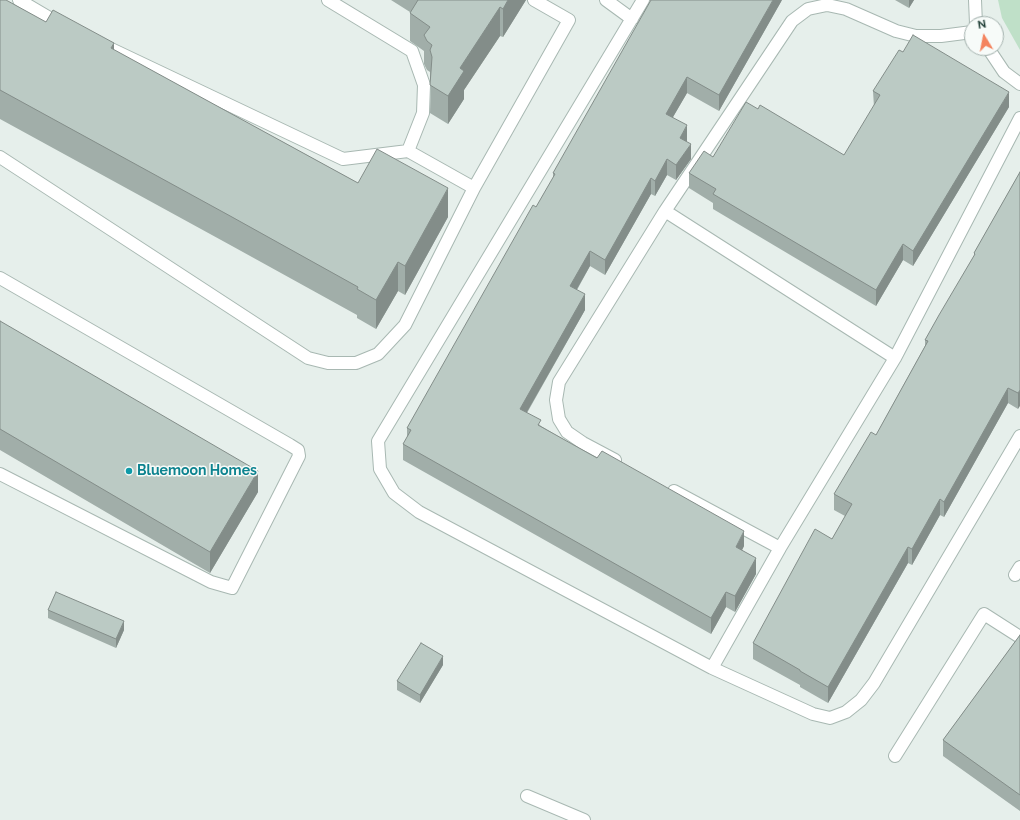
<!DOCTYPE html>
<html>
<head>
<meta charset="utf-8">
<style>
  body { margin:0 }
  #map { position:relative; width:1020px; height:820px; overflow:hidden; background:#e6efeb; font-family:Raleway,sans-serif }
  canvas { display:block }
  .north { position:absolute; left:964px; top:16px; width:40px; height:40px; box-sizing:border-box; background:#f7fbf9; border:1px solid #a3b1ad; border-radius:50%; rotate:350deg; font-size:11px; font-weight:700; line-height:16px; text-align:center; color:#24423a }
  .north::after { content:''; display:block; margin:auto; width:14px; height:18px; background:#f4845f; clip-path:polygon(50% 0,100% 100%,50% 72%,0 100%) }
</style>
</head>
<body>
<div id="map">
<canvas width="1020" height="820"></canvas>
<div class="north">N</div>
</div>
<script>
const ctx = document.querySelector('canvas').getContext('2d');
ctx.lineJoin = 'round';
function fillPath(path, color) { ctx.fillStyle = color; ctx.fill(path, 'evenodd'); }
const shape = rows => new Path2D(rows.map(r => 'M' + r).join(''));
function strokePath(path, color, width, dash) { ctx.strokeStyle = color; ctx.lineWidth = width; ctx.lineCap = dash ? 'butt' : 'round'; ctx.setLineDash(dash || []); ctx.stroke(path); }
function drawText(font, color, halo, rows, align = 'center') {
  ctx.font = font + ' Raleway,sans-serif'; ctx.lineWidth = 3; ctx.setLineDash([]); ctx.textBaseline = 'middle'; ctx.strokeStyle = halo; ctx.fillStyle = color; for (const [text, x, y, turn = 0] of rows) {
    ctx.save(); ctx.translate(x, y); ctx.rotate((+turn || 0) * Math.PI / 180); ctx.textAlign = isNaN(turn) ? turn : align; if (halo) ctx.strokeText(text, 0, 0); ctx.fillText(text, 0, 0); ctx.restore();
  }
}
const green = shape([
  [998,0,1020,0,1020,50,1002,18]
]);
const lane = shape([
  [527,796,584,820]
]);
const street = shape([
  [19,0,63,26],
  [328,0,412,51,424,85,423,113,408,151],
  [606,0,632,19],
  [643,0,378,441,380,469,394,493,419,512,712,668,813,714,830,718,846,712,861,700,874,683,1020,436],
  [975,0,976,24],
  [109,48,343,159,408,151,474,188],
  [988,48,1004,72,1020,84],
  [0,157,308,358,328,363,356,363,378,354,405,325,474,188,569,20,534,0],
  [665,211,895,358],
  [0,278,290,445,298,450,299,456,232,588,211,582,0,474],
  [615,460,583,443,567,432,559,419,556,400,559,382,665,211,792,21,808,9,827,5,846,9,896,31,916,36,941,36,972,32],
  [674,491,780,548,895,358,1020,118],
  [1015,575,1020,567],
  [712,668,780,548],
  [895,756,984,614,1020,637]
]);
const wall = shape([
  [0,0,46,22,114,50,358,183,448,217,405,295,398,291,376,329,357,318,357,315,232,246,0,119],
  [391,0,526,0,503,37,500,36,464,90,464,99,448,124,430,113,431,82,430,78,430,72,427,70,424,64,424,51,410,41,410,12],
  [782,0,719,111,687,93,673,117,687,141,686,141,691,159,676,180,667,175,655,196,651,194,605,275,590,266,577,290,585,310,527,413,541,426,744,546,742,550,756,574,735,612,726,607,711,634,403,460,403,444,407,438,407,428,553,178,553,173],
  [895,0,914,0,909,8],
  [903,52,1009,107,913,266,903,260,876,306,713,209,713,203,689,188,689,173,713,157,758,109,844,155,874,107,873,91],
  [1020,172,1018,409,1008,403,944,517,940,515,912,565,908,563,828,703,800,687,800,685,753,659,753,643,832,539,845,516,834,510,834,494,876,435,925,346,925,340,974,256,974,253],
  [0,321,258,492,210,573,0,450],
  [48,610,124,630,116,648,48,618],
  [1020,635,1020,811,943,756,943,740],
  [443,665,420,703,397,690,397,681]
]);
const shadedWall = shape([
  [508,0,526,0,503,37,503,9],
  [773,0,782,0,719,111,719,95],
  [909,0,914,0,909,8],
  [500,7,500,36,464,90,464,99,448,124,448,96,460,68],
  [114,43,114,72,111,48],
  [687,77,687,93,666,129,666,114],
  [1009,92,1009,107,913,266,913,251],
  [687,125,687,141,680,153,680,138],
  [691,144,691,159,676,180,676,165],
  [667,159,667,175,655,196,655,181],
  [651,178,651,194,605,275,605,260],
  [448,188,448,217,405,295,405,266],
  [903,244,903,260,876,306,876,290],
  [590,251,590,266,570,301,570,286],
  [398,262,398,291,376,329,376,300],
  [585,294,585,310,520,424,520,409],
  [1008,388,1008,403,944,517,944,502],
  [1020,390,1020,406,1018,409,1018,393],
  [258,471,258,492,210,573,210,552],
  [940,499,940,515,912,565,912,549],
  [744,531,744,546,736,562,736,547],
  [908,547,908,563,828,703,828,687],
  [756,558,756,574,735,612,735,596],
  [726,592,726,607,711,634,711,618],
  [124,621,124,630,116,648,116,639],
  [443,656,443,665,420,703,420,695]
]);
const building = shape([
  [0,0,6,0,46,22,53,10,114,43,111,48,358,183,377,149,448,188,405,266,398,262,376,300,357,289,358,287,232,217,0,90,0,0],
  [418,0,508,0,503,9,500,7,460,68,464,71,448,96,430,85,432,57,430,50,432,45,427,41,424,35,430,27,410,13,418,0],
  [651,0,773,0,719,95,687,77,666,114,687,125,680,138,691,144,676,165,667,159,655,181,651,178,605,260,590,251,570,286,585,294,520,409,541,420,538,425,597,458,602,451,744,531,736,547,756,558,735,596,726,592,711,618,403,444,411,430,407,428,533,205,536,207,555,174,553,173,651,0],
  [913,35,1009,92,913,251,903,244,876,290,713,194,716,189,689,173,704,151,713,157,746,102,758,109,760,105,844,155,880,95,873,91,899,50,903,52,913,35],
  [1020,172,1020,390,1018,393,1008,388,944,502,940,499,912,549,908,547,828,687,800,671,800,670,753,643,815,529,832,539,852,504,834,494,871,432,876,435,928,341,925,340,939,315,975,254,974,253,1020,172],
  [0,321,258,471,210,552,0,429,0,321],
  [56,592,124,621,116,639,48,610,56,592],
  [1020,635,1020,795,943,740,1020,635],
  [421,643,443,656,420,695,397,681,421,643]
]);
const markers = [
  [129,471,4,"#0f9aa8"]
];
const cultureNames = [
  ["Bluemoon Homes",137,471]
];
fillPath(green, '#bfe0c8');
strokePath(lane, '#a8b8b2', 14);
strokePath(street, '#a8b8b2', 14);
strokePath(lane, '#fff', 12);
strokePath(street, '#fff', 12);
fillPath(wall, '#a1aea9');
fillPath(shadedWall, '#838d89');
fillPath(building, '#bbcac4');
strokePath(building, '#838d89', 1);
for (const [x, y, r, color] of markers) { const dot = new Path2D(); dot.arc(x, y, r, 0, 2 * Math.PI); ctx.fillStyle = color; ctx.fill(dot); strokePath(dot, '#f7fbf9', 1.5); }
drawText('bold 14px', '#0d838f', '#f7fbf9', cultureNames, 'left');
</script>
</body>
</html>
